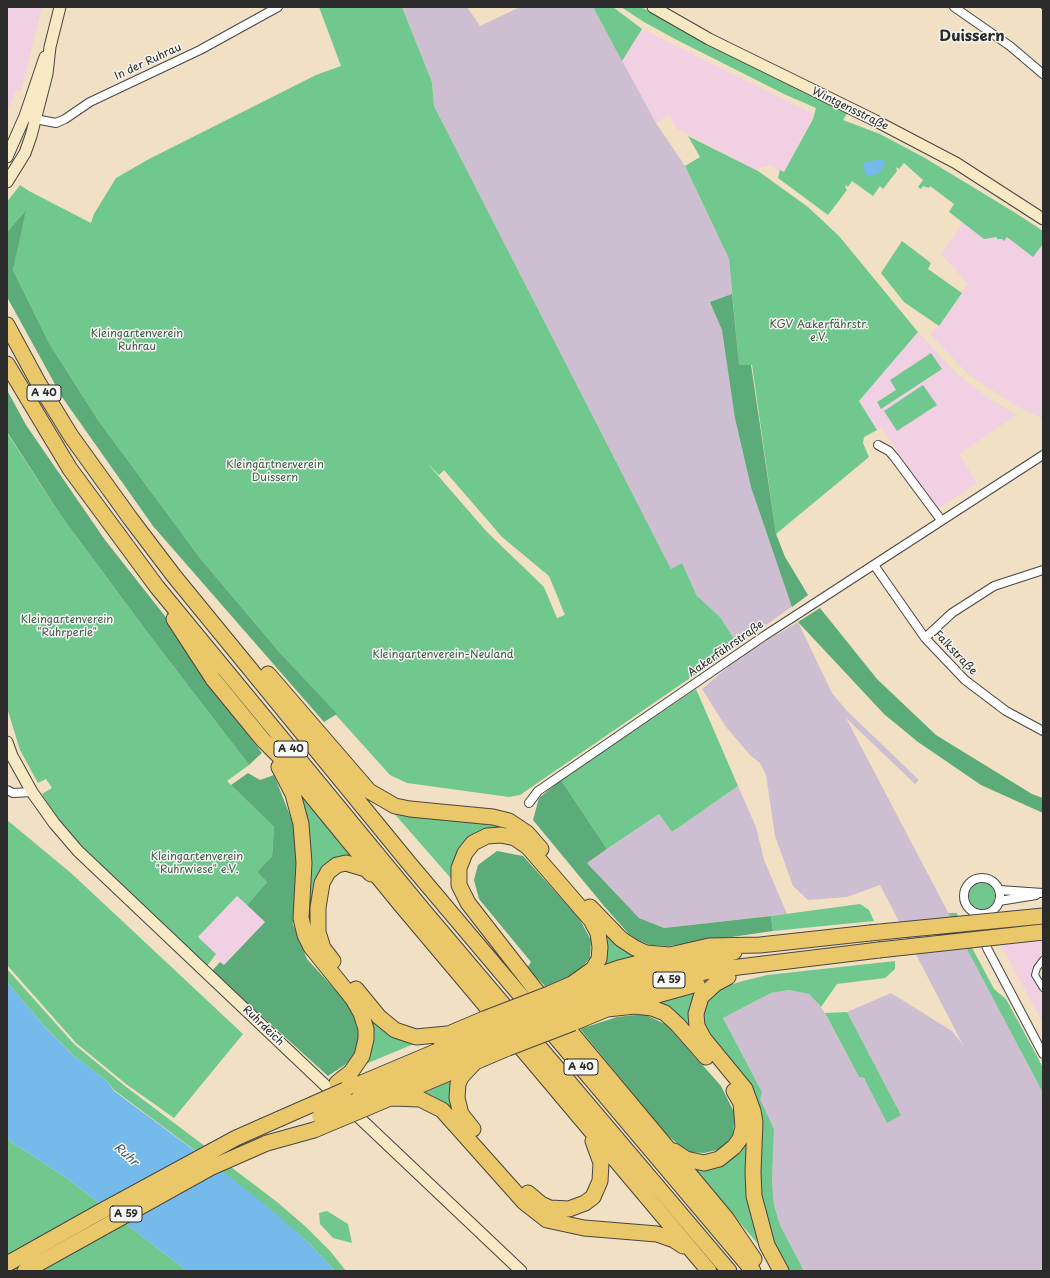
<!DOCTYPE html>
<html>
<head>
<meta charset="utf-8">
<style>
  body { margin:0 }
  #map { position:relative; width:1050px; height:1278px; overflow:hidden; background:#f1e0c3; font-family:"Playpen Sans",sans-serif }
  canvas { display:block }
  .frame { position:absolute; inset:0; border:8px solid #2b2b2b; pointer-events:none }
</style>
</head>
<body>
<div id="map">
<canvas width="1050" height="1278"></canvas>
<div class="frame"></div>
</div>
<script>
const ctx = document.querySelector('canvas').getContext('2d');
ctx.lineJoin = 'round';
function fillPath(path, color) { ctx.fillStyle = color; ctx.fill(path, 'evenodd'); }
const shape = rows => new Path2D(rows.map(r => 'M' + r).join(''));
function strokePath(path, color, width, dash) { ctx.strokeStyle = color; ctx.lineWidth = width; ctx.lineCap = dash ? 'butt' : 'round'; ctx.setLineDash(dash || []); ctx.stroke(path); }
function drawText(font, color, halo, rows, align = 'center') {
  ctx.font = font + ' "Playpen Sans",sans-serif'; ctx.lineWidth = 3; ctx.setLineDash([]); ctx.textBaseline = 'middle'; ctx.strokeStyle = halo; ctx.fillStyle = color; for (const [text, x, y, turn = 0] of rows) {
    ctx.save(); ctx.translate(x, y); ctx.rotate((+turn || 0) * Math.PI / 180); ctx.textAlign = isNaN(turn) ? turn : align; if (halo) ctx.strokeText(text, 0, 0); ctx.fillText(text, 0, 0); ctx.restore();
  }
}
const built = shape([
  [7,7,42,7,21,91,16,90,10,106,7,105],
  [642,29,814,114,784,173,770,165,755,169,677,129,669,115,656,123,622,61],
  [975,206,1014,212,1043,231,1043,419,1018,407,969,375,930,334,939,326,968,284,941,254],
  [918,332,957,374,990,399,1017,415,959,454,977,483,936,510,881,427,877,430,859,401],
  [237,896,265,922,224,966,215,957,216,954,198,937],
  [1043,911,1043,954,1033,967,1032,975,1043,991,1043,1023,1001,945,997,923]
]);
const industrial = shape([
  [402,7,467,7,480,26,520,7,593,7,656,123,685,166,729,259,738,351,751,365,776,534,785,557,808,595,738,645,720,617,697,596,682,563,671,569,434,106,432,82],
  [798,622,832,693,847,711,919,780,915,784,846,718,1043,1093,1043,1271,804,1271,780,1225,774,1205,772,1182,774,1129,759,1099,762,1092,723,1018,771,993,789,990,809,994,823,1010,859,1077,863,1078,901,1115,847,1012,891,993,952,1031,963,1045,880,885,847,897,808,900,793,886,775,836,766,775,760,763,751,756,726,727,702,689,741,656],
  [738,786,756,827,764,860,787,914,664,928,639,918,587,863,659,814,672,832]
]);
const green = shape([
  [319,7,402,7,432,82,434,106,671,569,682,563,697,596,720,617,738,645,520,795,509,797,407,783,390,775,281,654,200,558,98,420,49,343,13,270,25,211,7,232,7,202,20,185,29,191,91,223,94,214,116,178,149,159,316,75,341,66],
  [427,463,439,475,444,470,502,537,549,576,565,615,557,618,544,587,487,532],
  [593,7,613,7,642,29,622,61],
  [621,7,641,7,682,30,848,112,843,120,880,134,925,158,1014,212,1043,231,1043,244,1033,257,1007,237,1004,241,1002,239,997,239,997,237,984,239,949,212,954,204,930,186,929,188,923,186,921,189,918,187,923,180,904,163,899,169,896,167,897,171,883,189,880,186,873,196,852,181,848,187,846,185,845,187,847,190,828,215,778,178,780,170,784,172,813,119,816,108,784,94,677,40,644,22],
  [688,136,758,171,808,207,839,236,918,332,859,401,877,430,864,437,863,443,869,457,776,534,752,365,739,365,729,259,685,166,700,157],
  [902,241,931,263,928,269,962,293,939,326,904,302,881,273],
  [931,353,942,369,881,409,877,402,896,390,890,380],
  [923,385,937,405,897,431,884,411],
  [7,433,62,517,147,632,249,765,227,781,274,827,272,856,257,872,267,882,247,905,237,896,198,937,216,954,207,966,106,873,59,821,42,794,52,788,46,779,38,783,20,750,8,711,7,697],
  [696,689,738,786,672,832,659,814,607,849,561,780],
  [293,784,353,857,340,856,325,864,317,884,313,933,306,926],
  [392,811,491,822,513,830,477,835,455,883],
  [7,820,71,873,243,1034,174,1118,126,1084,76,1043,7,965],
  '969 896a13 13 0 1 1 26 0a13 13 0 1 1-26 0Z',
  [860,904,869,910,874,921,773,931,771,916],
  [948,913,957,913,961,927,994,989,1006,999,1038,1058,1043,1068,1043,1093],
  [599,928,644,958,596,971],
  [895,961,895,969,885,978,837,984,821,1007,809,994,789,990,771,993,723,1018,762,1092,760,1099,774,1129,772,1182,774,1205,780,1225,804,1271,787,1271,772,1243,759,1196,760,1147,703,1025,702,1006,705,1000,723,987,743,981,767,975],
  [7,969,74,1044,125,1086,206,1147,197,1152,114,1090,107,1081,74,1056,44,1026,7,982],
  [698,991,696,1038,650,1003],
  [364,1011,416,1043,361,1066],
  [847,1012,901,1115,887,1123,864,1078,859,1077,825,1013],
  [458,1074,458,1115,414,1093],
  [747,1131,764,1251,693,1168,712,1167],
  [7,1139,68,1179,187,1271,7,1271],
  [231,1167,277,1202,305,1226,331,1252,346,1271,335,1271,309,1243,222,1171],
  [327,1211,348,1224,352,1243,333,1238,320,1224,319,1213]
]);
const forest = shape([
  [26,210,13,270,49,343,98,420,200,558,281,654,337,714,324,722,153,526,62,397,7,297,7,232],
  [732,294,739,365,751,365,776,534,785,557,808,595,792,607,751,487,735,418,722,330,710,302],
  [7,390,26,425,105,540,172,625,217,695,262,753,249,765,147,632,62,517,7,432],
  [820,608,877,679,936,735,1032,794,1043,798,1043,813,981,785,918,742,884,714,798,622],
  [248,773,260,780,274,775,293,823,297,858,293,924,307,959,350,1006,360,1028,358,1050,346,1064,328,1076,212,971,220,962,224,965,265,922,247,905,267,882,257,872,272,856,274,827,231,785],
  [561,780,607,849,587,863,639,918,664,928,771,916,773,931,669,946,650,945,638,940,628,933,604,906,533,820,539,798],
  [497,851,523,856,579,918,591,940,590,958,576,974,546,987,527,968,531,962,479,899,474,880,478,865],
  [644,1014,667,1025,721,1086,735,1114,733,1135,721,1149,704,1153,687,1152,666,1134,580,1029,617,1017]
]);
const water = shape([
  [882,159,885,165,879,173,870,176,866,175,863,165,865,162],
  [7,982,44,1026,74,1056,107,1081,114,1091,222,1171,267,1206,309,1243,335,1271,187,1271,68,1179,7,1139]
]);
const pedestrian = shape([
  [1043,960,1037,968,1035,975,1043,988]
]);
const minor = shape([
  [954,7,1010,46,1043,74],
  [30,118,56,123,65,119,90,102,200,50,278,7],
  [878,445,889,451,895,458,941,520],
  [874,565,925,638,965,680,1006,711,1043,731],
  [925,638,952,613,994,586,1043,570],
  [7,790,13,793,32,792],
  [529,803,538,791,764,636,1043,455],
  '964 896a18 18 0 1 1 36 0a18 18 0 1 1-36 0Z',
  [999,890,1043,893],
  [999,901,1036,895],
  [973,912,976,924,988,950,1043,1054]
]);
const secondary = shape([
  [653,7,709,39,874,120,956,163,1043,219],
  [7,157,25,116,45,57],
  [7,182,25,153,31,136,47,74,50,47,60,7],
  [7,742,12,756,32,792,54,823,78,851,521,1271]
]);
const motorway = shape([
  [7,325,39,384,71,436,130,518,174,576,408,862,753,1271],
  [7,364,70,469,157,587,424,911,729,1271],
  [174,619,213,679,263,740,279,756,401,905,709,1271],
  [268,674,369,791,395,806,410,809,493,817,509,821,527,833,541,849],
  [279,767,293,794,301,824,304,863,301,918,305,935,311,947,353,999,361,1013,366,1029,366,1039,362,1056,351,1072,337,1083],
  [590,907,621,939,635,948,646,953,670,955],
  [333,961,323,948,318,932,318,908,322,883,328,872,337,865,346,863,366,869,371,874],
  [728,977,715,984,701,997,696,1014,697,1026,704,1039,745,1089,753,1111,755,1122,753,1172,754,1196,767,1245,781,1271],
  [572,984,593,969,599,959,600,947,598,933,591,920,528,847,515,838,501,835,487,836,473,843,465,853,459,868,459,885,468,903,534,988,726,1218,754,1259],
  [356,989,379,1017,395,1030,416,1037,447,1034],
  [549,994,572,984,619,968,670,955,709,946,760,945,870,933],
  [556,1003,650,972,734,952],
  [607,1009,635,1006,652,1008,665,1013,678,1025,706,1057],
  [565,1014,605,998,653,984,714,970,879,950],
  [573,1023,607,1009,697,984],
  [439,1038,484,1019],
  [345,1090,492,1028],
  [390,1098,420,1099,442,1110,524,1202,547,1220,584,1228,657,1234,674,1240,683,1246],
  [356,1101,501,1039],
  [364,1109,508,1048],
  [473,1129,461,1114,457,1098,458,1084,461,1077,476,1061],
  [674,1151,686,1159,704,1163,719,1159,734,1147,740,1139,743,1127,741,1103,734,1091],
  [528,1193,541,1204,550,1208,569,1209,585,1203,593,1197,600,1181,601,1163,593,1141],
  [7,1264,98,1213,236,1138,279,1119],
  [25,1271,210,1168,267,1143]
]);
const rail = shape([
  [1042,7,1043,8]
]);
const motorwayBridge = shape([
  [870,933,1043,916],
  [879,950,1043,932],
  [484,1019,549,994],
  [492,1028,556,1003],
  [501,1039,565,1014],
  [508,1048,573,1023],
  [320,1116,356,1101],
  [279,1119,345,1090],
  [267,1143,314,1130,364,1109]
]);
const shields = [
  [44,393,34],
  [291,749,34],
  [669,980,32],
  [581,1067,34],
  [126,1214,32]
];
const shieldNames = [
  ["A 40",44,393],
  ["A 40",291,749],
  ["A 59",669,980],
  ["A 40",581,1067],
  ["A 59",126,1214]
];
const streetNames = [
  ["In der Ruhrau",148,62,-25],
  ["Wintgensstraße",850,109,26],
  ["Aakerfährstraße",726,649,-35],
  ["Falkstraße",955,653,46],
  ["Ruhrdeich",263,1026,44]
];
const parkNames = [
  ["KGV Aakerfährstr.",819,325],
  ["e.V.",819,338],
  ["Kleingartenverein",137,334],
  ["Ruhrau",137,347],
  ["Kleingärtnerverein",275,465],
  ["Duissern",275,478],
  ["Kleingartenverein",67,620],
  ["\"Ruhrperle\"",67,633],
  ["Kleingartenverein-Neuland",443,655],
  ["Kleingartenverein",197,857],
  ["\"Ruhrwiese\" e.V.",197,870]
];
const waterNames = [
  ["Ruhr",126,1155,42]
];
const districtNames = [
  ["Duissern",972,37]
];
fillPath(built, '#f1d0e3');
fillPath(industrial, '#cebed1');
fillPath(green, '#70c88f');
fillPath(forest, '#5cac7a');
fillPath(water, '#74bbeb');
strokePath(pedestrian, '#494642', 8);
strokePath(minor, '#494642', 10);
strokePath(secondary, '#494642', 13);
strokePath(motorway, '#494642', 17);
strokePath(pedestrian, '#fff', 6);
strokePath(minor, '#fff', 8);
strokePath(secondary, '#f7e9c3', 11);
strokePath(motorway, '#eac769', 15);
strokePath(rail, '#2b2b2b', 3.5);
strokePath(rail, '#f6f6f2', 2, [6]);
strokePath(motorwayBridge, '#494642', 17, []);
strokePath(motorwayBridge, '#eac769', 15);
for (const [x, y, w] of shields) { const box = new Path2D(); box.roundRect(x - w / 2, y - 8, w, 16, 3); ctx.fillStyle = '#f6f6f2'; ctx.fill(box); strokePath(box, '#2b2b2b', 1); }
drawText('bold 10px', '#2b2b2b', null, shieldNames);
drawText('11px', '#2b2b2b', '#f6f6f2', streetNames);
drawText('11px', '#405a49', '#f6f6f2', parkNames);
drawText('italic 12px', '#415665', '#f6f6f2', waterNames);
drawText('bold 15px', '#2b2b2b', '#f6f6f2', districtNames);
</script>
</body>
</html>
